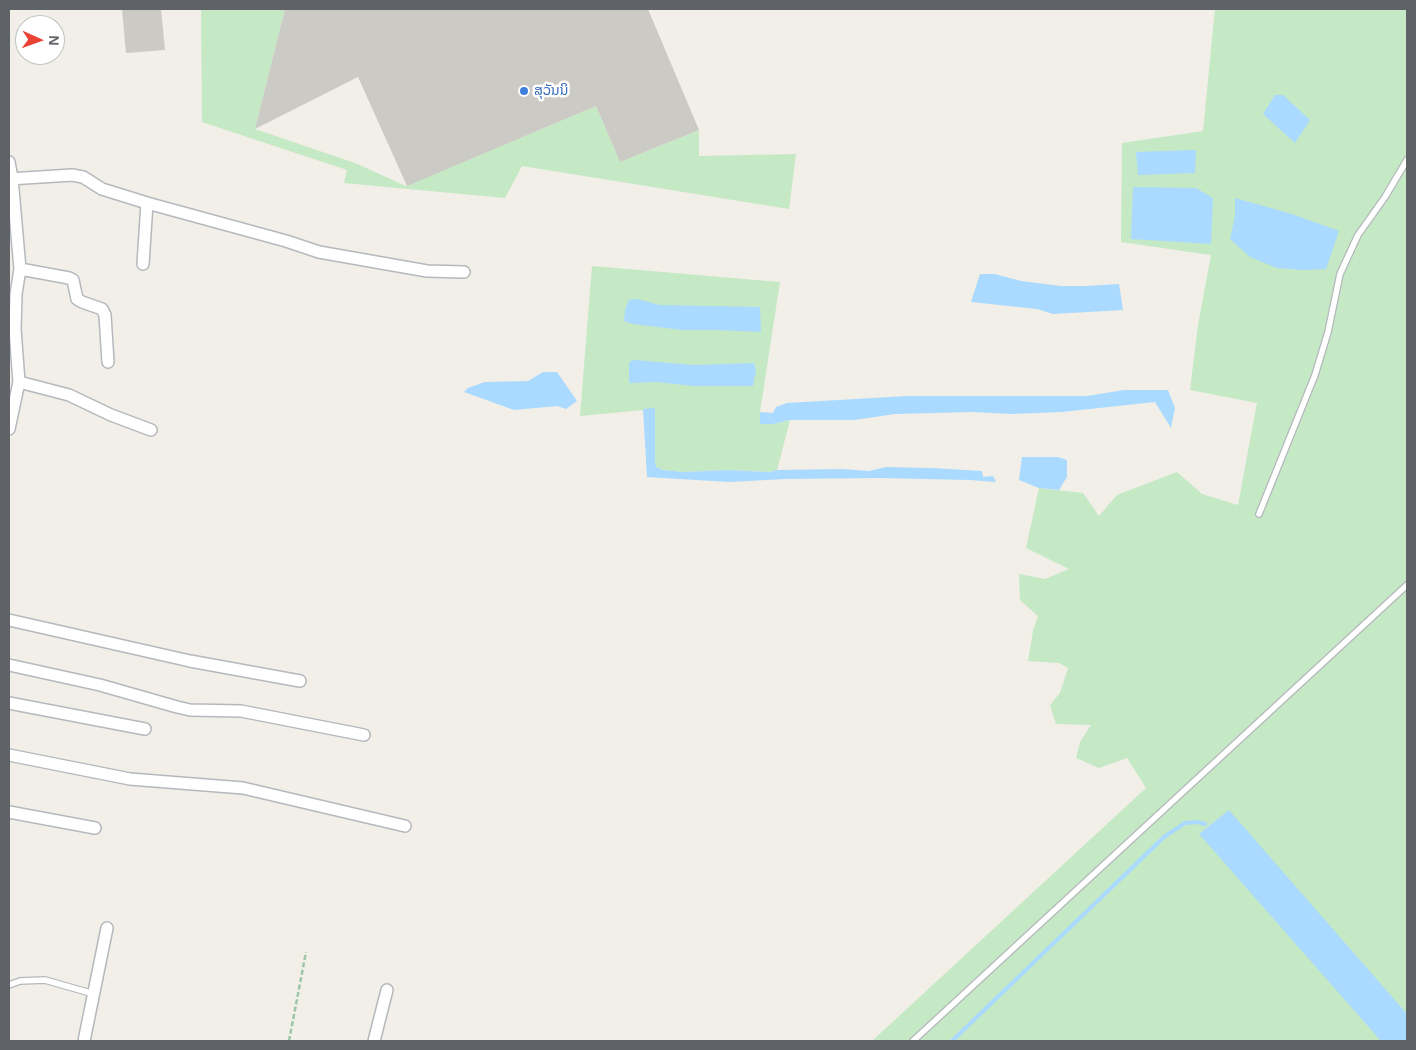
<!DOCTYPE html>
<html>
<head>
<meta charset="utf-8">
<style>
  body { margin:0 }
  #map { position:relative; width:1416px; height:1050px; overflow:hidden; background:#f1efe8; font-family:Arial,sans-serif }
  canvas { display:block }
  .frame { position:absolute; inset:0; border:10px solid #5f6368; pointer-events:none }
  .north { position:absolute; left:15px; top:15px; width:50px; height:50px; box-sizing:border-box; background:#fff; border:1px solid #bfc1c3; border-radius:50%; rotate:92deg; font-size:14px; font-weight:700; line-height:20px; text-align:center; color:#5f6368 }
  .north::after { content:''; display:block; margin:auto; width:18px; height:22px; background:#ea4335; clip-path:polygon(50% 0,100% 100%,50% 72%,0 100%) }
</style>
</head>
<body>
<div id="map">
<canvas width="1416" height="1050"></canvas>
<div class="frame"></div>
<div class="north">N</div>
</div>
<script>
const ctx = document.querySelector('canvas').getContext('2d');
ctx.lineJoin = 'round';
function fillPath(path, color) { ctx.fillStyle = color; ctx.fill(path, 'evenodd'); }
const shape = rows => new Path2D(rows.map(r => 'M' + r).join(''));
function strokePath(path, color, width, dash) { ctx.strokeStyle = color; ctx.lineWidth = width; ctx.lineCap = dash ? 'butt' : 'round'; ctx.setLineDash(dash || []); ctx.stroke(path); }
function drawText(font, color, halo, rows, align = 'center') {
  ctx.font = font + ' Arial,"Noto Sans Lao",sans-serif'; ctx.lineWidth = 5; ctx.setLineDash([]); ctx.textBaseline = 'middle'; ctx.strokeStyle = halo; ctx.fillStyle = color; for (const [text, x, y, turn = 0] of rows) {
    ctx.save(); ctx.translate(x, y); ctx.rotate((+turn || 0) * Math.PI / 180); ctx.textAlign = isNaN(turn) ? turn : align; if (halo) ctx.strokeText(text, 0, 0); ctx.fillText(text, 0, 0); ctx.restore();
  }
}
const green = shape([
  [201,9,285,9,255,129,355,163,406,186,596,106,620,162,699,130,699,156,796,154,789,209,522,166,505,198,344,183,347,170,202,122],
  [1215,9,1407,9,1407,1041,872,1041,1146,788,1127,758,1099,768,1076,758,1080,742,1091,725,1056,724,1050,705,1060,693,1068,668,1059,663,1028,661,1033,631,1038,616,1020,600,1019,574,1045,579,1069,569,1026,548,1039,488,1083,493,1099,516,1117,495,1177,472,1202,494,1238,505,1257,403,1190,390,1198,325,1211,255,1121,242,1122,143,1203,131],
  [592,266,780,282,760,412,773,424,790,420,777,470,770,472,727,470,684,472,663,470,656,467,655,461,655,409,580,416]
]);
const water = shape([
  [1275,95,1283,95,1310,120,1295,143,1263,114],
  [1196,150,1195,173,1138,175,1136,152],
  [1133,187,1196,188,1213,198,1211,244,1131,239],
  [1235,198,1292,214,1339,231,1326,269,1303,270,1277,268,1250,257,1230,239,1235,216],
  [980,274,995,274,1021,281,1061,286,1085,286,1119,284,1123,310,1053,314,1037,309,971,302],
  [638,299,659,305,760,307,761,332,716,330,682,330,633,324,624,321,625,310,629,300],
  [634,360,694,365,754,363,756,371,753,386,694,386,656,382,629,383,629,362],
  [543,372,557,372,577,401,566,409,557,406,514,410,464,392,468,388,485,382,528,381],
  [1124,390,1168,390,1175,408,1171,428,1155,402,1062,412,1011,414,972,412,895,414,854,420,790,420,773,424,760,424,760,412,773,413,776,407,787,403,907,396,1087,396],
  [655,408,655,461,656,467,663,470,684,472,727,470,770,472,777,470,842,469,869,471,886,467,932,468,982,471,983,477,993,476,996,482,970,480,880,478,785,479,729,482,647,477,643,409],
  [1022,457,1058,457,1067,460,1067,477,1059,490,1039,488,1019,480],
  [1229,810,1407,1014,1407,1041,1381,1041,1199,834]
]);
const stream = shape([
  [952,1041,1164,837,1185,823,1198,822,1205,824]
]);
const building = shape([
  [122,9,161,9,165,50,126,53],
  [285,9,648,9,699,130,620,162,596,106,407,186,358,77,255,129]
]);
const path = shape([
  [289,1041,306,952]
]);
const service = shape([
  [1259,514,1315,375,1328,332,1340,274,1358,235,1385,197,1407,160],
  [9,985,20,981,45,980,94,994],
  [913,1041,1407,585]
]);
const minor = shape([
  [9,162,12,178,20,269,16,294,15,329,19,382,9,429],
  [9,179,72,175,83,177,102,189,147,203,286,241,319,252,427,271,464,272],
  [143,264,147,203],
  [20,269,69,278,73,280,77,299,82,302,102,309,105,315,108,362],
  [19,382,69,395,111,415,151,430],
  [9,620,190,661,300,681],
  [9,665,100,685,177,707,190,710,241,711,364,735],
  [9,703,145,729],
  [9,755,130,779,243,788,405,826],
  [9,812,95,828],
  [84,1041,107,928],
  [374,1041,387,990]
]);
const markers = [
  [524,91,5,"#3f7fe0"]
];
const shopNames = [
  ["ສຸວັນນິ",534,91]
];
fillPath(green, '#c5e8c5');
fillPath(water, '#aadaff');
strokePath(stream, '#aadaff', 4);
fillPath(building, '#cccac5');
strokePath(service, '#b5b8bc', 8);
strokePath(minor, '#b5b8bc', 14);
strokePath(path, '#9cc7a9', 2.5, [5, 2.5]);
strokePath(service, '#fff', 5.5);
strokePath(minor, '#fff', 11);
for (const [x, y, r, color] of markers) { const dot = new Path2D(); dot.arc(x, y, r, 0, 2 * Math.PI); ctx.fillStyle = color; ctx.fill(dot); strokePath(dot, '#fff', 2); }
drawText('14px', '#366cbe', '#fff', shopNames, 'left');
</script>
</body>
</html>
